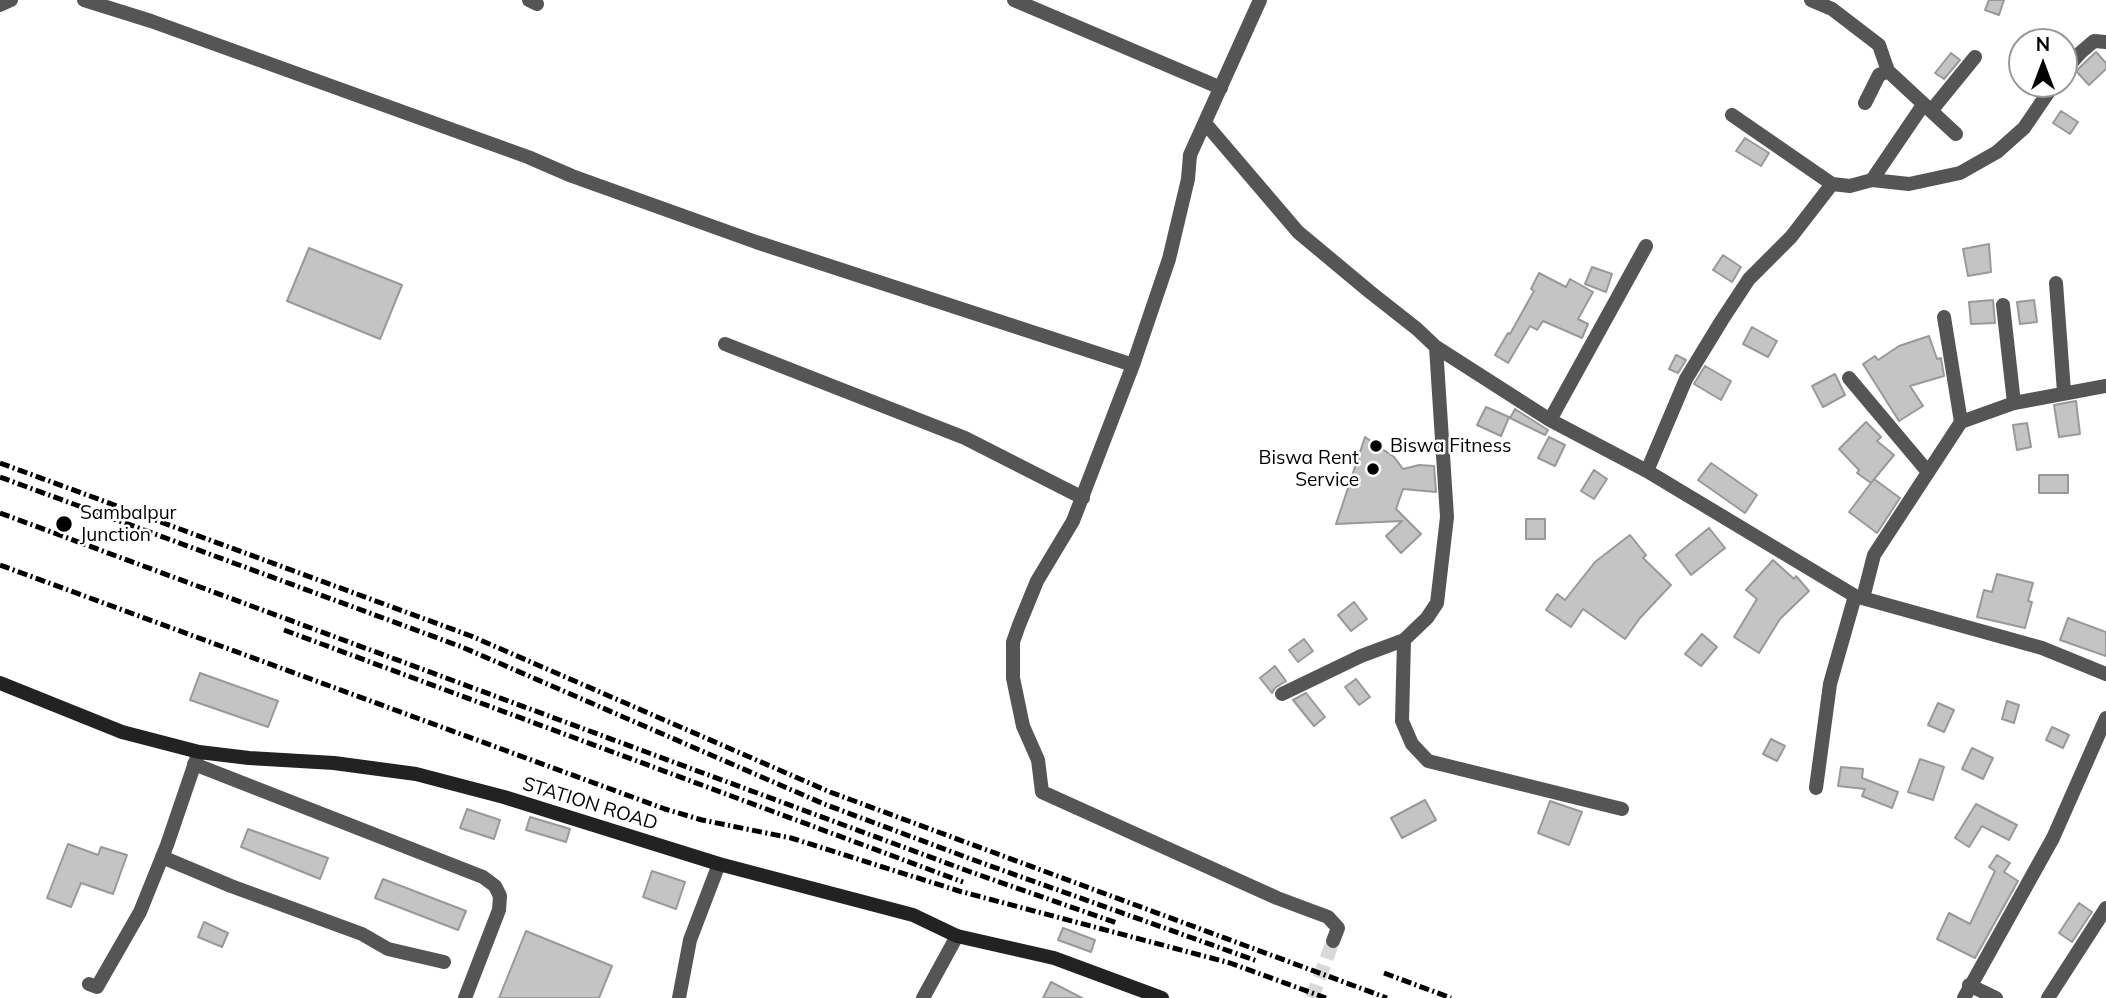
<!DOCTYPE html>
<html>
<head>
<meta charset="utf-8">
<style>
  body { margin:0 }
  #map { position:relative; width:2106px; height:998px; overflow:hidden; background:#fff; font-family:Mulish,sans-serif }
  canvas { display:block }
  .north { position:absolute; left:2008px; top:28px; width:70px; height:70px; box-sizing:border-box; background:#fff; border:2px solid #999; border-radius:50%; rotate:0deg; font-size:19px; font-weight:700; line-height:28px; text-align:center; color:#000 }
  .north::after { content:''; display:block; margin:auto; width:24px; height:32px; background:#000; clip-path:polygon(50% 0,100% 100%,50% 72%,0 100%) }
</style>
</head>
<body>
<div id="map">
<canvas width="2106" height="998"></canvas>
<div class="north">N</div>
</div>
<script>
const ctx = document.querySelector('canvas').getContext('2d');
ctx.lineJoin = 'round';
function fillPath(path, color) { ctx.fillStyle = color; ctx.fill(path, 'evenodd'); }
const shape = rows => new Path2D(rows.map(r => 'M' + r).join(''));
function strokePath(path, color, width, dash) { ctx.strokeStyle = color; ctx.lineWidth = width; ctx.lineCap = dash ? 'butt' : 'round'; ctx.setLineDash(dash || []); ctx.stroke(path); }
function drawText(font, color, halo, rows, align = 'center') {
  ctx.font = font + ' Mulish,sans-serif'; ctx.lineWidth = 5; ctx.setLineDash([]); ctx.textBaseline = 'middle'; ctx.strokeStyle = halo; ctx.fillStyle = color; for (const [text, x, y, turn = 0] of rows) {
    ctx.save(); ctx.translate(x, y); ctx.rotate((+turn || 0) * Math.PI / 180); ctx.textAlign = isNaN(turn) ? turn : align; if (halo) ctx.strokeText(text, 0, 0); ctx.fillText(text, 0, 0); ctx.restore();
  }
}
const building = shape([
  [1989,0,2004,0,1999,15,1985,10,1989,0],
  [2096,52,2106,63,2106,69,2089,85,2076,71,2096,52],
  [1951,53,1960,60,1944,79,1935,73,1951,53],
  [2061,111,2078,122,2070,134,2053,123,2061,111],
  [1745,138,1769,153,1761,166,1736,151,1745,138],
  [1989,244,1991,272,1968,276,1963,249,1989,244],
  [309,248,402,285,380,339,287,301,309,248],
  [1723,255,1741,267,1732,282,1713,270,1723,255],
  [1592,267,1612,274,1606,292,1585,284,1592,267],
  [1539,273,1566,287,1570,279,1593,292,1578,319,1588,324,1582,338,1543,321,1537,330,1530,326,1508,363,1495,355,1508,333,1510,334,1534,291,1531,289,1539,273],
  [1993,300,1995,323,1971,324,1969,302,1993,300],
  [2034,300,2037,322,2020,324,2017,302,2034,300],
  [1752,327,1777,341,1768,357,1743,344,1752,327],
  [1929,336,1937,359,1941,358,1944,376,1910,386,1923,406,1899,421,1863,364,1875,356,1878,360,1899,346,1929,336],
  [1676,355,1686,360,1678,373,1669,369,1676,355],
  [1705,366,1731,381,1721,400,1694,384,1705,366],
  [1835,374,1845,395,1823,407,1812,386,1835,374],
  [2076,401,2080,434,2059,437,2054,405,2076,401],
  [1486,407,1509,417,1501,436,1477,425,1486,407],
  [1515,409,1548,430,1545,435,1510,418,1515,409],
  [1866,422,1881,437,1877,441,1894,455,1871,483,1857,473,1859,470,1839,449,1866,422],
  [2027,423,2031,447,2017,450,2013,425,2027,423],
  [1365,437,1394,457,1403,469,1419,465,1434,466,1436,492,1403,489,1396,509,1421,534,1401,553,1386,536,1402,521,1336,524,1365,437],
  [1549,437,1565,445,1555,466,1538,458,1549,437],
  [1711,463,1757,495,1745,513,1698,480,1711,463],
  [1594,470,1607,479,1594,499,1581,491,1594,470],
  [2039,475,2068,475,2068,493,2039,493,2039,475],
  [1874,479,1900,498,1877,533,1849,512,1874,479],
  [1526,519,1545,519,1545,539,1526,539,1526,519],
  [1709,528,1725,548,1691,575,1676,555,1709,528],
  [1630,535,1646,555,1643,558,1671,585,1640,618,1625,639,1583,609,1571,627,1546,610,1557,594,1565,600,1595,562,1630,535],
  [1773,560,1794,579,1796,576,1809,591,1780,619,1759,653,1734,637,1757,599,1746,590,1773,560],
  [1997,574,2033,583,2028,601,2032,602,2025,628,1977,617,1984,590,1992,592,1997,574],
  [1354,602,1367,619,1351,631,1338,615,1354,602],
  [2068,618,2106,632,2106,656,2060,640,2068,618],
  [1702,634,1717,647,1701,666,1685,654,1702,634],
  [1304,639,1313,651,1298,662,1289,650,1304,639],
  [1275,666,1286,681,1275,688,1272,693,1260,678,1275,666],
  [200,673,278,701,268,727,190,700,200,673],
  [1356,679,1370,697,1359,705,1345,687,1356,679],
  [1306,693,1325,717,1314,726,1293,700,1306,693],
  [2007,701,2019,705,2014,723,2002,719,2007,701],
  [1938,703,1954,710,1944,732,1928,725,1938,703],
  [2052,727,2069,735,2063,748,2046,740,2052,727],
  [1771,739,1785,746,1777,761,1763,754,1771,739],
  [1972,748,1993,758,1983,779,1962,769,1972,748],
  [1920,759,1944,767,1933,800,1908,792,1920,759],
  [1841,767,1863,769,1862,778,1898,792,1892,808,1862,796,1865,789,1838,786,1841,767],
  [1425,800,1436,820,1402,838,1391,818,1425,800],
  [1550,801,1582,812,1569,845,1538,833,1550,801],
  [1976,804,2017,825,2009,840,1982,826,1969,847,1955,838,1976,804],
  [467,809,500,820,494,839,460,828,467,809],
  [530,817,570,829,566,842,526,830,530,817],
  [248,829,328,858,320,879,241,847,248,829],
  [68,844,98,855,101,847,127,855,113,894,81,883,71,907,47,898,68,844],
  [1997,855,2010,863,2004,872,2018,881,1975,958,1937,939,1949,913,1970,924,1995,871,1989,867,1997,855],
  [652,871,685,882,676,909,643,897,652,871],
  [383,879,466,911,458,930,375,898,383,879],
  [2079,903,2092,912,2072,942,2059,933,2079,903],
  [204,922,228,933,222,947,198,937,204,922],
  [1063,928,1095,940,1091,952,1058,940,1063,928],
  [526,931,612,966,599,998,499,998,526,931],
  [1051,982,1082,998,1043,998,1051,982]
]);
const streetTunnel = shape([
  [1312,998,1333,941]
]);
const street = shape([
  [84,0,151,21,528,157,572,176,756,242,1133,365],
  [529,0,537,4],
  [1014,0,1221,88],
  [1260,0,1190,155,1188,179,1169,259,1133,365,1073,521,1037,581,1019,625,1013,642,1013,678,1023,726,1038,760,1042,792,1277,898,1328,917,1338,928,1333,941],
  [1811,0,1832,9,1879,45,1888,71,1956,134],
  [0,5,11,0],
  [2064,71,2080,53,2094,41,2106,42],
  [1865,103,1879,75,1888,71],
  [1931,111,1975,57],
  [1732,115,1832,184,1850,186,1872,180,1909,184,1960,173,1997,152,2024,128,2054,84],
  [1205,123,1298,232,1370,292,1417,329,1436,347,1550,420,1647,471,1855,596,2042,648,2106,674],
  [1872,180,1923,105],
  [2056,283,2064,392],
  [2003,305,2014,403],
  [1944,317,1961,422],
  [725,344,965,438,1083,498],
  [1849,378,1928,472],
  [1550,420,1646,246],
  [1647,471,1686,379,1722,320,1749,279,1791,237,1832,184],
  [1863,598,1874,555,1961,422,2014,403,2106,386],
  [1404,640,1402,721,1412,744,1428,761,1622,809],
  [1282,694,1361,656,1404,640,1427,618,1437,603,1447,517,1436,347],
  [194,764,483,877,495,886,500,896,499,910,465,998],
  [1816,788,1830,684,1855,596],
  [162,857,231,886,362,934,388,949,444,962],
  [89,984,97,987,140,912,167,845,197,757],
  [1969,985,1996,998],
  [679,998,690,940,719,864],
  [923,998,957,936],
  [1964,998,2053,838,2106,718],
  [2048,998,2106,908]
]);
const secondary = shape([
  [0,683,122,732,199,752,249,758,334,763,416,774,504,797,719,864,913,915,957,936,1054,958,1162,998]
]);
const rail = shape([
  [0,463,471,636,830,792,1387,998],
  [0,477,462,647,824,804,971,859,1257,961],
  [0,513,968,871,1117,923],
  [0,565,665,809,702,820,791,838,959,891,1230,963,1326,998],
  [284,630,963,882],
  [1384,973,1451,998]
]);
const markers = [
  [1376,446,7,"#000"],
  [1373,469,7,"#000"],
  [64,524,9,"#000"]
];
const poiNames = [
  ["Biswa Fitness",1390,446],
  ["Biswa Rent",1359,458,"right"],
  ["Service",1359,480,"right"],
  ["Sambalpur",80,513],
  ["Junction",80,535]
];
const streetNames = [
  ["STATION ROAD",590,804,17]
];
fillPath(building, '#c4c4c4');
strokePath(building, '#999', 2);
strokePath(streetTunnel, '#d9d9d9', 14, [14, 7]);
strokePath(street, '#555', 14);
strokePath(secondary, '#222', 14);
strokePath(rail, '#000', 5, [10, 3.5, 2, 3.5]);
for (const [x, y, r, color] of markers) { const dot = new Path2D(); dot.arc(x, y, r, 0, 2 * Math.PI); ctx.fillStyle = color; ctx.fill(dot); strokePath(dot, '#fff', 2.5); }
drawText('19px', '#000', '#fff', poiNames, 'left');
drawText('19px', '#000', '#fff', streetNames);
</script>
</body>
</html>
